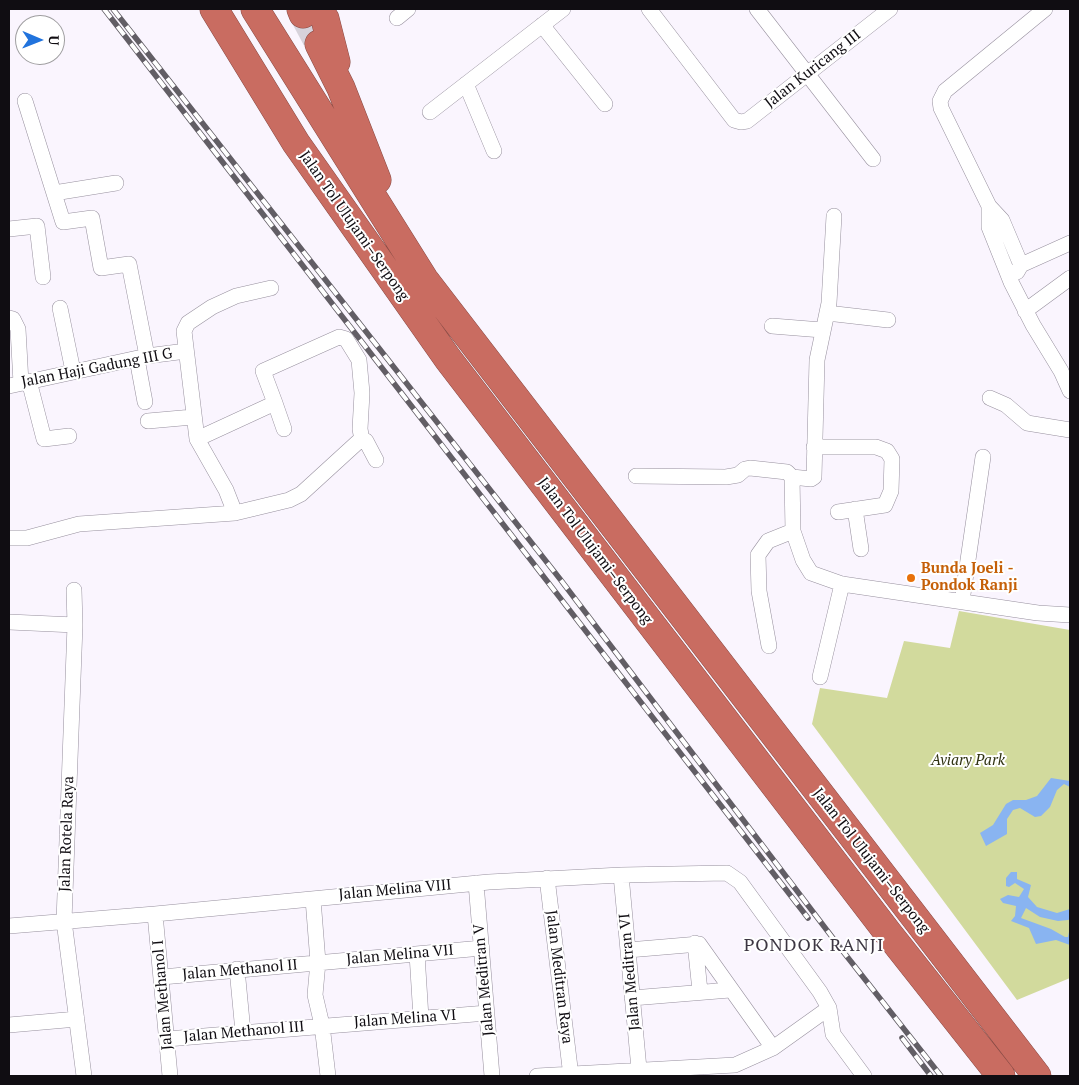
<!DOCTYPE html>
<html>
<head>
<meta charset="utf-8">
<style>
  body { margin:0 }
  #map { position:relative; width:1079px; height:1085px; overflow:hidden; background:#faf5fe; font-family:"PT Serif",serif }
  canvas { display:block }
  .frame { position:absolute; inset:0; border:10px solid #100d12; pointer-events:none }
  .north { position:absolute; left:15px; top:15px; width:50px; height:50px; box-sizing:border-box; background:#fff; border:1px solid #9f9ea0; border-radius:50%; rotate:91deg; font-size:14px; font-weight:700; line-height:20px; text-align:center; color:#100d12 }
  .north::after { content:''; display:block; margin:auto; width:18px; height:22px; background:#2173dd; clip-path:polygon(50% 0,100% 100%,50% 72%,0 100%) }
</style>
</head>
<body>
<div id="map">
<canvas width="1079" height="1085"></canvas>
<div class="frame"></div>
<div class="north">U</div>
</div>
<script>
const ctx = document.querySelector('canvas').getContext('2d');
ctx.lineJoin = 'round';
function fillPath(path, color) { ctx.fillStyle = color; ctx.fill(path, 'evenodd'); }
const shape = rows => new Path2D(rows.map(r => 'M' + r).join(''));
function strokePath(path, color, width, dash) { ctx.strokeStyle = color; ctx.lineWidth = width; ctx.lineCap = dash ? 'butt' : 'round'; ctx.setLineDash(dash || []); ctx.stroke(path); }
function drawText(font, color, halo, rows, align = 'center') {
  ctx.font = font + ' "PT Serif",serif'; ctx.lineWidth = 4; ctx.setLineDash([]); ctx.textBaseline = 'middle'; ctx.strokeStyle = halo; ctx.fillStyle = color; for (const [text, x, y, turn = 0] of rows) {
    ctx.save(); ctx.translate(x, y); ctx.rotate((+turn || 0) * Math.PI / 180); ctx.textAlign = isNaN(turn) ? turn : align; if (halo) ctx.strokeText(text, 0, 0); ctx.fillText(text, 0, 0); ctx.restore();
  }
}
const green = shape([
  [959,611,1070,630,1070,978,1017,1000,812,724,820,688,887,698,904,641,950,648]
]);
const water = shape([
  [1051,778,1070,781,1070,787,1064,784,1057,790,1050,807,1041,816,1035,817,1020,808,1013,810,1007,819,1007,834,986,846,980,833,993,825,1006,804,1013,800,1026,800,1037,796],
  [1011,872,1017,872,1017,879,1031,885,1028,897,1037,907,1057,913,1070,909,1070,919,1068,920,1058,921,1040,917,1026,908,1021,918,1051,929,1065,937,1068,937,1070,927,1070,945,1056,940,1036,944,1029,928,1011,921,1015,916,1016,906,1003,903,1000,899,1008,895,1019,897,1024,889,1015,883,1009,887,1006,886,1006,878]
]);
const highwayTunnel = shape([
  [303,14,319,44]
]);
const street = shape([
  [649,9,734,120,741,122,747,121,890,9],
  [757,9,873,159],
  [397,18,408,9],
  [542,25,605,104],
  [466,84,494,151],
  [25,101,63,222,92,218,101,268,129,264,147,356],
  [430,112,563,9],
  [54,193,116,183],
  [989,206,989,227,1011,282,1033,325,1061,371,1070,391],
  [9,229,37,226,43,277],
  [1021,265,1002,220,989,206,941,108,940,101,945,91,1045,9],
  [1017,272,1021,265,1070,243],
  [60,308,73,371],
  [1025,311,1070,278],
  [827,313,888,320],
  [9,318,13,319,18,329,21,383],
  [772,326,822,330],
  [137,359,145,402],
  [29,381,44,439,69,436],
  [9,386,147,356,186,351],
  [990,398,1006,405,1027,423,1070,430],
  [275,403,284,429],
  [148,421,193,417],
  [197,439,275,403,263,371,339,337,346,339,359,360,362,393,360,429,362,440],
  [814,447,876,447,887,451,892,459,891,491,885,505,838,512],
  [636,476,726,477,738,475,745,469,750,468,787,472,792,477,811,479,814,477,817,360,829,303,834,216],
  [792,477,793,531,803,560,811,573,842,584,1038,613,1070,615],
  [855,509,861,549],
  [235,513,226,490,197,439,184,331,188,323,212,307,236,296,271,288],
  [9,538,27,538,79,524,235,513,289,500,301,494,359,441,366,441,376,460],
  [74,590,75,625,64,921,84,1076],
  [962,601,983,457],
  [9,622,75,625],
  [769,646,759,591,758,555,768,541,793,531],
  [820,677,842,584],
  [621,875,639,1069],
  [547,878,571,1076],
  [476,883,492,1076],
  [313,899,318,962,315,995,322,1025,328,1076],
  [155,914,170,1076],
  [9,926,155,914,489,882,621,875,727,873,740,882,820,992,829,1008,833,1034,864,1076],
  [695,943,700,991],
  [628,950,699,944,773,1048],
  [417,954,421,1018],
  [237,969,243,1032],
  [162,977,482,948],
  [632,998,730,990],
  [9,1025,77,1019],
  [167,1039,487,1013],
  [537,1076,735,1065,773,1048,829,1008]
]);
const highway = shape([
  [214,9,296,143,448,359,888,933,1001,1076],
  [255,9,424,279,1037,1076],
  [301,9,303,14],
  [325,19,336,62],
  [319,44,341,88,377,180]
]);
const rail = shape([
  [104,9,808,918],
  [113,9,560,579,845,954,941,1076],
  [902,1038,931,1076]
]);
const markers = [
  [911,578,5,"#e8710a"]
];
const streetNames = [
  ["Jalan Kuricang III",813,69,-38],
  ["Jalan Tol Ulujami–Serpong",354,226,55],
  ["Jalan Haji Gadung III G",97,368,-11],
  ["Jalan Tol Ulujami–Serpong",595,551,53],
  ["Jalan Rotela Raya",67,834,-88],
  ["Jalan Tol Ulujami–Serpong",871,861,52],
  ["Jalan Melina VIII",395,890,-5],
  ["Jalan Melina VII",400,955,-5],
  ["Jalan Methanol II",240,970,-5],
  ["Jalan Meditran VI",630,972,-95],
  ["Jalan Meditran Raya",559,977,83],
  ["Jalan Meditran V",484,980,-95],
  ["Jalan Methanol I",163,995,-95],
  ["Jalan Melina VI",405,1019,-4],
  ["Jalan Methanol III",244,1032,-5]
];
const foodNames = [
  ["Bunda Joeli -",921,569],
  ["Pondok Ranji",921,586]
];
const parkNames = [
  ["Aviary Park",968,761]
];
const quarterNames = [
  ["PONDOK RANJI",814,946]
];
fillPath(green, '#d2da9d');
fillPath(water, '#89b4f1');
strokePath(highwayTunnel, '#d7d2db', 28, [28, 14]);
strokePath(street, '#97909e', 16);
strokePath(highway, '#884b45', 29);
strokePath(street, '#fff', 15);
strokePath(highway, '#c96c61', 28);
strokePath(rail, '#625e65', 5.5);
strokePath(rail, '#fff', 4, [11]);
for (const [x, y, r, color] of markers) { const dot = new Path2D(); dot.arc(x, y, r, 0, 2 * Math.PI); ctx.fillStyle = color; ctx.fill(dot); strokePath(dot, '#fff', 2); }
drawText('15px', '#100d12', '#fff', streetNames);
drawText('bold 15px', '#c56008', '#fff', foodNames, 'left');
drawText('italic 15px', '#303312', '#fff', parkNames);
ctx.letterSpacing = '1px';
drawText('18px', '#3c3642', '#fff', quarterNames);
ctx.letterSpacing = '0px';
</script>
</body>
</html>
